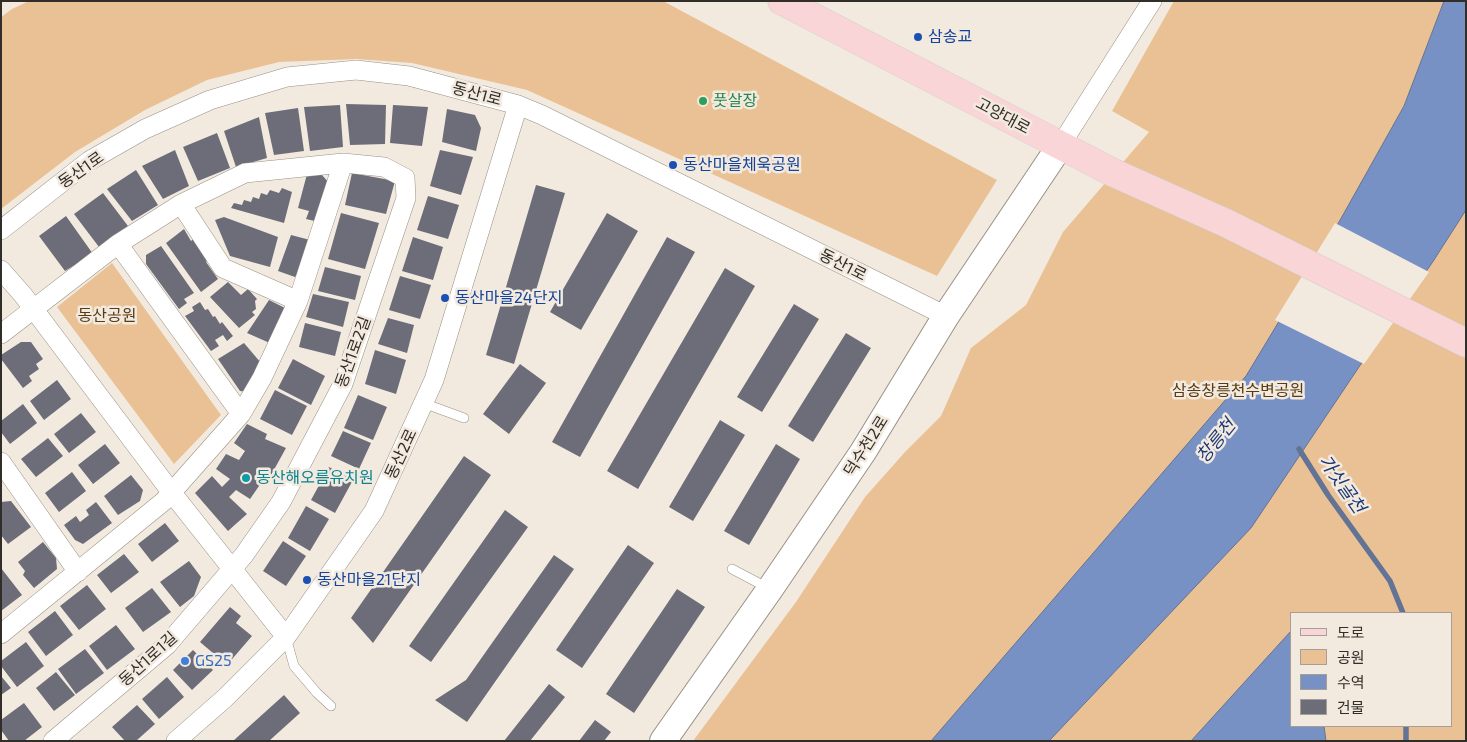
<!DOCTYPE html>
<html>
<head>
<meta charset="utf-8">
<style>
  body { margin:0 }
  #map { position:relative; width:1467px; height:742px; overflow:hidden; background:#f3eadf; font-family:"Exo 2","Noto Sans KR",sans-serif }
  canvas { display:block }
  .frame { position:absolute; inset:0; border:2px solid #312e2a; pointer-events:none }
  .legend { position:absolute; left:1290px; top:612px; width:162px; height:115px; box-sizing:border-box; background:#f3eadf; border:1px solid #a59f97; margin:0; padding:6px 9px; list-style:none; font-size:15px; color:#312e2a }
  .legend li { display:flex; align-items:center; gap:10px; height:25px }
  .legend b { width:25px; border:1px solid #a59f97 }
</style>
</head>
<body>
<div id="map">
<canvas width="1467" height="742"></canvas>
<div class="frame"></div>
<ul class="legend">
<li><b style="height:6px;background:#fad5d8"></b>도로</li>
<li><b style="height:14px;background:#eac194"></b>공원</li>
<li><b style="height:14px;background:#7891c4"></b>수역</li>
<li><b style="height:14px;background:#6c6d78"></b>건물</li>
</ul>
</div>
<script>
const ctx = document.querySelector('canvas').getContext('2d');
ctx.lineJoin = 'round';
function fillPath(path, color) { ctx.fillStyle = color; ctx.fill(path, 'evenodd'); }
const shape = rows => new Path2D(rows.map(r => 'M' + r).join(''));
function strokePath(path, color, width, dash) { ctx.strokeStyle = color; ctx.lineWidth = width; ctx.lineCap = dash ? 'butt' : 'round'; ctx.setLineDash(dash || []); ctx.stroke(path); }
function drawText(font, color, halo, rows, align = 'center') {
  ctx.font = font + ' "Exo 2","Noto Sans KR",sans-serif'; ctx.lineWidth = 5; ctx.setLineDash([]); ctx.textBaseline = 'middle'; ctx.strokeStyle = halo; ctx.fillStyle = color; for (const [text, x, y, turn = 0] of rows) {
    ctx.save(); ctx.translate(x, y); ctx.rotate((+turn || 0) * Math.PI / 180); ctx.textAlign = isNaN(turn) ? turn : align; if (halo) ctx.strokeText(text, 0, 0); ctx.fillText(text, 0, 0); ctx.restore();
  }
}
const green = shape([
  [29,1,663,1,997,180,937,276,527,90,412,63,357,59,279,62,207,80,145,110,75,152,1,209,1,17,12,9],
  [1174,1,1466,1,1466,741,693,741,796,602,865,497,905,452,941,416,971,348,1026,305,1063,232,1149,132,1112,111],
  [1291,613,1451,613,1451,726,1291,726],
  [112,263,221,415,174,464,57,307]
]);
const water = shape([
  [1444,1,1466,1,1466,210,1432,263,1361,364,1251,528,1049,741,931,741,1246,376,1339,222,1404,106,1444,1],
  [1291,631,1291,726,1324,726,1326,741,1191,741,1291,631]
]);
const pier = shape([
  [1335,223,1429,272,1364,364,1275,320]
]);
const stream = shape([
  [1299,449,1328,495,1390,581,1403,613],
  [1406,741,1406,726]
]);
const building = shape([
  [346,104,386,105,385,144,350,145],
  [340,105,343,147,310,151,304,107],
  [393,105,428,107,422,146,390,143],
  [298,108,304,151,274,155,265,113],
  [447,109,475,115,481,128,476,151,442,142],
  [259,117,267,158,236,167,224,131],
  [217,133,230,168,198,181,183,147],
  [175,150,189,186,163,199,142,166],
  [440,150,473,157,461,195,430,186],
  [136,170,158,205,132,221,107,189],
  [352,173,395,181,386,214,345,205],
  [307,174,322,175,330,184,319,222,306,219,309,211,298,208],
  [536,185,565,193,514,364,486,355],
  [282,188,292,192,284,223,231,208,234,203,242,205,244,200,251,202,253,197,259,199,261,193,267,195,270,190,279,193],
  [103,193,128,226,99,247,74,214],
  [428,196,459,205,448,239,417,230],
  [341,213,379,223,365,269,328,259],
  [607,213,638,231,581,330,550,312],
  [66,216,93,254,65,271,39,236],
  [224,217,278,237,270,267,230,256,215,220],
  [184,229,191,241,196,237,210,258,206,262,218,279,201,292,166,243],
  [291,235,314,241,301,271,295,277,278,271],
  [413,237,443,247,433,280,402,271],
  [667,237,695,252,580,457,552,442],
  [161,246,194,293,184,299,187,303,179,309,146,264,146,255],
  [325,267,361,276,355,300,318,291],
  [725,268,755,286,638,489,607,471],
  [400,276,431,285,420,319,389,310],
  [228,282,241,295,248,289,257,299,255,301,256,309,252,312,255,315,239,328,210,297],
  [313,294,349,302,343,327,306,317],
  [269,300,289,310,272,344,247,333],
  [200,302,205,310,208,309,213,317,215,316,220,324,222,322,233,336,227,341,223,335,215,340,219,346,211,351,185,316,194,311,192,307],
  [794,304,819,319,762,412,737,397],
  [388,318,414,325,407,353,378,344],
  [305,323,341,332,335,356,299,347],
  [846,333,871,348,813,442,788,426],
  [21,342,31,342,43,359,36,364,39,369,29,376,32,381,23,388,1,359,1,355],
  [244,343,261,363,248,392,240,391,218,359],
  [375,350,406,360,396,394,365,384],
  [293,359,325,376,311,405,278,388],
  [520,364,546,383,509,434,483,414],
  [57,380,71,399,44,420,30,401],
  [275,390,307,406,292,435,260,419],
  [358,395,387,407,373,440,344,428],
  [23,404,37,423,10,444,1,432,1,421],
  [81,413,96,432,69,453,54,434],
  [720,420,745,435,693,521,669,507],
  [247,424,267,434,265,439,286,448,270,477,266,476,250,499,236,490,229,497,247,514,228,531,195,493,212,476,222,487,230,479,216,469,226,454,239,460,245,451,234,443],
  [343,431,371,443,359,469,331,456],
  [48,438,63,456,36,477,21,459],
  [105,444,120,463,93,484,78,465],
  [776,444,800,459,749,545,724,531],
  [464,456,491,475,373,643,351,618],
  [329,467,353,480,335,513,311,500],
  [72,472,86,491,59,512,45,493],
  [131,475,143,490,140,501,118,515,104,496],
  [11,501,31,527,8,544,1,535,1,502],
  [96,502,112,523,83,544,75,540,64,525,76,516,80,522,89,515,86,510],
  [306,506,329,519,310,551,288,538],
  [505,510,528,527,431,662,409,646],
  [165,523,179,541,152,562,138,544],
  [283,541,306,556,286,586,263,571],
  [43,542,56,558,57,569,34,588,23,575,25,571,18,562],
  [628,545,654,563,582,668,556,650],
  [124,554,139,572,111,593,97,575],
  [554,555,574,569,467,722,435,700,466,680],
  [189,561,201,577,194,596,180,607,160,582],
  [1,568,22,595,1,611],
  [87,585,106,609,79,630,60,606],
  [152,588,171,612,143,632,125,608],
  [677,589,705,607,634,713,606,694],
  [230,607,241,616,236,623,252,636,227,665,200,642],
  [55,611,73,635,46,656,28,632],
  [116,625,135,649,107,670,89,646],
  [26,642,44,666,17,687,1,666,1,661],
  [85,649,104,673,76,694,58,669],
  [193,650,213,670,192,690,173,670],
  [56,672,75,695,54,711,36,688],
  [1,676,11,688,1,695],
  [167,677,184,697,159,719,142,699],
  [549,684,565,697,530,741,504,741],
  [284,695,300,713,269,741,233,741],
  [24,703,42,727,24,741,9,741,1,730,1,720],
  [137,705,155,724,136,741,125,741,112,727],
  [595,720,611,732,604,741,579,741]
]);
const lane = shape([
  [423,403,464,418],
  [732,569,768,588],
  [286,637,294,666,317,693,331,706]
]);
const street = shape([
  [1060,146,1152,1],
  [181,204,223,268,298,301],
  [1,230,89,161,145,129,210,100,287,77,356,70,409,76,518,105,542,115,946,316],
  [118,244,241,414],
  [1,270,23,295,172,493,286,637],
  [1,334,118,244,181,204,245,173,343,163,384,167,405,178,406,198,343,384,281,502,244,555,167,645,53,741],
  [1,462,78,572],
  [1,634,164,501,241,414,262,378,298,301,343,163],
  [176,741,225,698,286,637,374,511,434,380,518,105]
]);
const secondary = shape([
  [663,741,770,589,863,452,946,316,1060,146]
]);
const primary = shape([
  [782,1,1114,173,1226,223,1466,343]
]);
const markers = [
  [918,37,5,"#1a4fb4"],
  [703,101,5,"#2e9e5b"],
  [673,165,5,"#1a4fb4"],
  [445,298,5,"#1a4fb4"],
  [246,478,5,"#0f9aa8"],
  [307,580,5,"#1a4fb4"],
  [185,661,5,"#3f7fe0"]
];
const transitNames = [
  ["삼송교",928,37],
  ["동산마을체욱공원",683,165],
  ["동산마을24단지",455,298],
  ["동산마을21단지",317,580]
];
const streetNames = [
  ["동산1로",477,94,15],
  ["고양대로",1003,116,28],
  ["동산1로",81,170,-35],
  ["동산1로",843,265,27],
  ["동산1로2길",353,352,-70],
  ["덕수천2로",866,446,-58],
  ["동산2로",401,454,-65],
  ["동산1로1길",148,659,-42]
];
const leisureNames = [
  ["풋살장",713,101]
];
const parkNames = [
  ["동산공원",107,316],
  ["삼송창릉천수변공원",1238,391]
];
const cultureNames = [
  ["동산해오름유치원",256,478]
];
const shopNames = [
  ["GS25",195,661]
];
const waterNames = [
  ["창릉천",1216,441,-51],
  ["가싯골천",1342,484,55]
];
fillPath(green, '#eac194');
fillPath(water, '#7891c4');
strokePath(water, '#637396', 1);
fillPath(pier, '#f3eadf');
strokePath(stream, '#637396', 5.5);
fillPath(building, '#6c6d78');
strokePath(lane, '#999086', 10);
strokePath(street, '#999086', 20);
strokePath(secondary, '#999086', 28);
strokePath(primary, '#cecdcc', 29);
strokePath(lane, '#fff', 9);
strokePath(street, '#fff', 19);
strokePath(secondary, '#fff', 26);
strokePath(primary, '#fad5d8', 28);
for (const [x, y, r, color] of markers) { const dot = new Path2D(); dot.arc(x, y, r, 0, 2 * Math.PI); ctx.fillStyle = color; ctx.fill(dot); strokePath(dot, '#f3eadf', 2); }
drawText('16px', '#164399', '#f3eadf', transitNames, 'left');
drawText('16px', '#312e2a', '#f3eadf', streetNames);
drawText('16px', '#27864d', '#f3eadf', leisureNames, 'left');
drawText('16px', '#583b14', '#f3eadf', parkNames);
drawText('16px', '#0d838f', '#f3eadf', cultureNames, 'left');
drawText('16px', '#366cbe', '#f3eadf', shopNames, 'left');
drawText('italic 18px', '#1d3776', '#f3eadf', waterNames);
</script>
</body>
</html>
